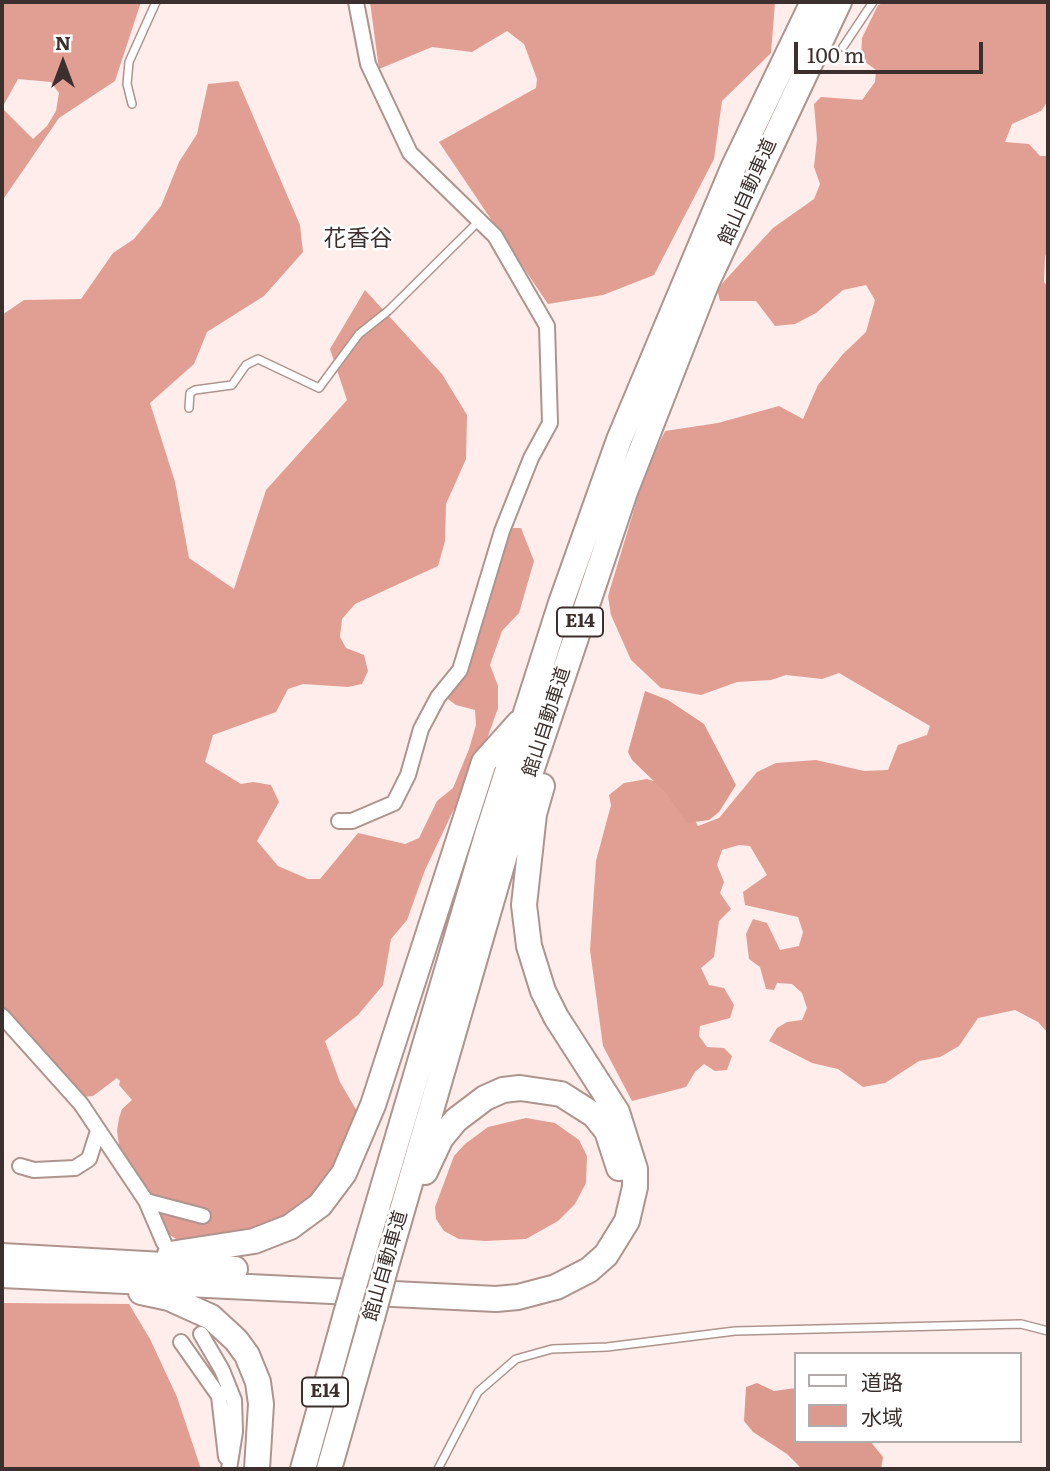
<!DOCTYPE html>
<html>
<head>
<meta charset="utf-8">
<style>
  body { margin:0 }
  #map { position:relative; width:1050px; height:1471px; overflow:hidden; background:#feedea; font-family:Literata,"Noto Sans JP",serif }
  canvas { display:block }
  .frame { position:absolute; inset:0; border:4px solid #3b302e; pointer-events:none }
  .legend { position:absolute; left:794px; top:1352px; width:228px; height:91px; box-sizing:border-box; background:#fff; border:2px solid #b1acab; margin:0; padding:9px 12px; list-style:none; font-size:21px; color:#3b302e }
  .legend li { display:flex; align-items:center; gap:14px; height:35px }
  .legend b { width:35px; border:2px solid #b1acab }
  .north { position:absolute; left:28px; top:28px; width:70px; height:70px; -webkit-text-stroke:5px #fff; paint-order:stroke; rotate:0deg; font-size:19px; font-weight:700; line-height:28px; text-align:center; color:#3b302e }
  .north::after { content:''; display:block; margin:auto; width:24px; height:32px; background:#3b302e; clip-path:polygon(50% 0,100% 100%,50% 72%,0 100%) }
  .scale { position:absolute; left:794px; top:42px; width:189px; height:32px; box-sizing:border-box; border:4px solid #3b302e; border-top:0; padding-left:9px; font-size:21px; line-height:24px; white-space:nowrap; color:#3b302e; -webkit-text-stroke:5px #fff; paint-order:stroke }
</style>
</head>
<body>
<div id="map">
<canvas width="1050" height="1471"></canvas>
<div class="frame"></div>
<ul class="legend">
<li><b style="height:9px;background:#fff"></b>道路</li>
<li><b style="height:19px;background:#dc9a8e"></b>水域</li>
</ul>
<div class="north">N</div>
<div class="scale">100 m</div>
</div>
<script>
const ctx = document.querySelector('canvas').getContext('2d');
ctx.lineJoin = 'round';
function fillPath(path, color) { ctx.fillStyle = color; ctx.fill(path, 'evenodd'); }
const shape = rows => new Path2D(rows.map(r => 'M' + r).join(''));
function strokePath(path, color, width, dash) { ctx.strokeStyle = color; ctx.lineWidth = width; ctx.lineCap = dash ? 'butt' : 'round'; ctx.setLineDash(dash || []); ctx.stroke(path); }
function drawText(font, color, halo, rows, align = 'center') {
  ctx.font = font + ' Literata,"Noto Sans JP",serif'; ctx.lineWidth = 5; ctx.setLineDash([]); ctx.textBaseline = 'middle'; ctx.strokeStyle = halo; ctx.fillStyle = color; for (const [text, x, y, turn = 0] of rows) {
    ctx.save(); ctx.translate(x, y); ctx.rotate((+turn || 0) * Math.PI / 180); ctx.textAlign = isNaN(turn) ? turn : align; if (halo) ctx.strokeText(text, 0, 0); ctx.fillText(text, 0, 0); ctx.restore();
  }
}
const forest = shape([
  [2,2,141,2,115,81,59,118,2,201],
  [18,79,51,82,59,93,56,111,47,126,33,139,2,108],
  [370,2,775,2,771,53,722,101,714,159,654,275,603,295,548,304,439,142,536,88,537,79,524,44,507,31,472,52,432,47,379,69],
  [887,2,1048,2,1048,101,1041,111,1012,124,1005,142,1029,144,1040,156,1048,156,1048,254,1045,256,1044,282,1048,287,1048,1033,1038,1022,1015,1010,978,1018,959,1046,940,1057,919,1061,885,1083,863,1087,838,1069,812,1063,769,1041,777,1028,787,1022,802,1020,807,1008,802,993,792,984,777,983,774,990,766,989,760,967,749,959,746,934,753,919,767,923,780,950,799,946,803,932,798,917,745,905,743,892,767,875,750,846,739,845,722,850,717,865,724,882,720,893,731,909,719,921,714,957,701,968,709,985,724,988,734,1005,730,1018,700,1026,699,1036,707,1047,724,1048,732,1056,727,1070,715,1071,704,1064,695,1072,686,1087,632,1101,603,1046,590,950,596,861,611,805,609,795,624,783,647,779,677,788,698,826,719,818,757,772,776,763,816,760,864,771,888,770,898,745,927,735,930,726,839,673,822,679,786,675,771,680,737,682,701,695,661,688,631,660,611,615,608,596,646,470,665,431,718,423,779,406,803,419,818,385,843,354,866,332,875,300,866,285,843,290,816,313,795,324,775,326,756,301,720,301,717,289,773,228,814,199,820,184,814,167,817,139,814,104,821,97,862,100,875,82,876,70,861,59,862,38,878,5],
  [238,81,300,225,303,252,264,296,207,332,194,364,150,403,175,482,189,558,234,589,266,490,347,400,330,349,365,290,442,374,467,415,466,459,446,504,445,541,438,566,355,604,342,619,340,637,346,648,364,655,368,671,362,684,348,687,303,684,288,689,276,712,213,735,205,762,241,784,253,782,271,785,279,802,257,841,278,866,308,879,320,879,358,833,405,844,419,838,437,801,453,788,469,749,476,725,475,710,456,705,445,697,506,537,513,528,521,528,534,561,519,613,502,631,490,665,498,686,498,708,466,798,454,809,425,870,407,920,391,939,383,985,358,1015,325,1041,340,1082,361,1118,329,1184,270,1228,179,1241,167,1233,158,1217,161,1212,120,1152,117,1131,119,1118,122,1109,132,1100,119,1085,120,1081,117,1078,93,1096,83,1097,2,1011,2,315,24,300,81,299,113,253,134,239,161,206,179,162,197,134,208,84],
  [526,1118,555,1123,579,1140,587,1156,586,1183,575,1204,558,1221,526,1239,485,1241,459,1239,444,1231,436,1219,435,1207,454,1156,465,1144,488,1127],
  [2,1303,129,1304,150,1339,177,1397,201,1469,2,1469]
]);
const water = shape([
  [645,691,668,700,704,724,736,785,719,812,709,820,687,823,665,792,632,760,628,752],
  [757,1383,774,1391,796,1388,796,1441,870,1441,883,1457,881,1469,802,1469,787,1454,753,1432,744,1421,746,1387]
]);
const lane = shape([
  [843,47,873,2],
  [132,104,127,84,129,62,156,2],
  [189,408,190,393,195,390,232,385,246,365,258,359,319,388,359,334,388,311,479,221],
  [438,1469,478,1392,516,1359,552,1349,607,1347,735,1331,1021,1324,1048,1331]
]);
const street = shape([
  [339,821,352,821,394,803,408,775,421,729,438,697,460,670,502,531,531,458,550,423,547,326,495,236,410,153,368,64,356,2],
  [2,1016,81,1104,146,1201,164,1243],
  [20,1166,34,1170,75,1168,89,1159,98,1131],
  [146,1201,203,1216],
  [201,1334,222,1370,234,1400,235,1432,229,1469],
  [181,1342,219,1396,226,1457]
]);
const highway = shape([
  [425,1172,441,1138,456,1120,485,1098,503,1090,520,1088,561,1094,594,1115,607,1131,619,1168],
  [170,1254,254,1241,290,1227,320,1205,344,1173,373,1105,484,762,519,723],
  [2,1256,235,1269],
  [361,1262,487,835,561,603,619,440,734,166,813,2],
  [386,1266,517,813,625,492,707,282,839,2],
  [2,1275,496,1299,518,1297,556,1287,589,1270,606,1255,627,1221,635,1187,635,1169,617,1112,556,1017,543,991,529,946,524,905,534,814,542,786],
  [141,1292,169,1298,211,1317,236,1340,247,1355,258,1382,261,1404,257,1469],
  [303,1469,346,1314],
  [329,1469,372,1318]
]);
const highwayBridge = shape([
  [346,1314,361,1262],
  [372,1318,386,1266]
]);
const shields = [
  [580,622,46],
  [325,1392,46]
];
const shieldNames = [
  ["E14",580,622],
  ["E14",325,1392]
];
const streetNames = [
  ["館山自動車道",748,192,-66],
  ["館山自動車道",547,722,-72],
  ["館山自動車道",386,1266,-74]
];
const quarterNames = [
  ["花香谷",358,239]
];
fillPath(forest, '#e19e93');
fillPath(water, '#dc9a8e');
strokePath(lane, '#ae948f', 10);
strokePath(street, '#ae948f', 18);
strokePath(highway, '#ae948f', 28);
strokePath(lane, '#fff', 7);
strokePath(street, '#fff', 14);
strokePath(highway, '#fff', 24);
strokePath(highwayBridge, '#ae948f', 28, []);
strokePath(highwayBridge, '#fff', 24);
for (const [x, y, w] of shields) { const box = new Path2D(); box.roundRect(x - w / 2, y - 14.5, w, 29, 5); ctx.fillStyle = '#fff'; ctx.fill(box); strokePath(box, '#3b302e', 2); }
drawText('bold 18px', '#3b302e', null, shieldNames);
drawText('19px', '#3b302e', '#fff', streetNames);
drawText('23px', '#3b302e', '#fff', quarterNames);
</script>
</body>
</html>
